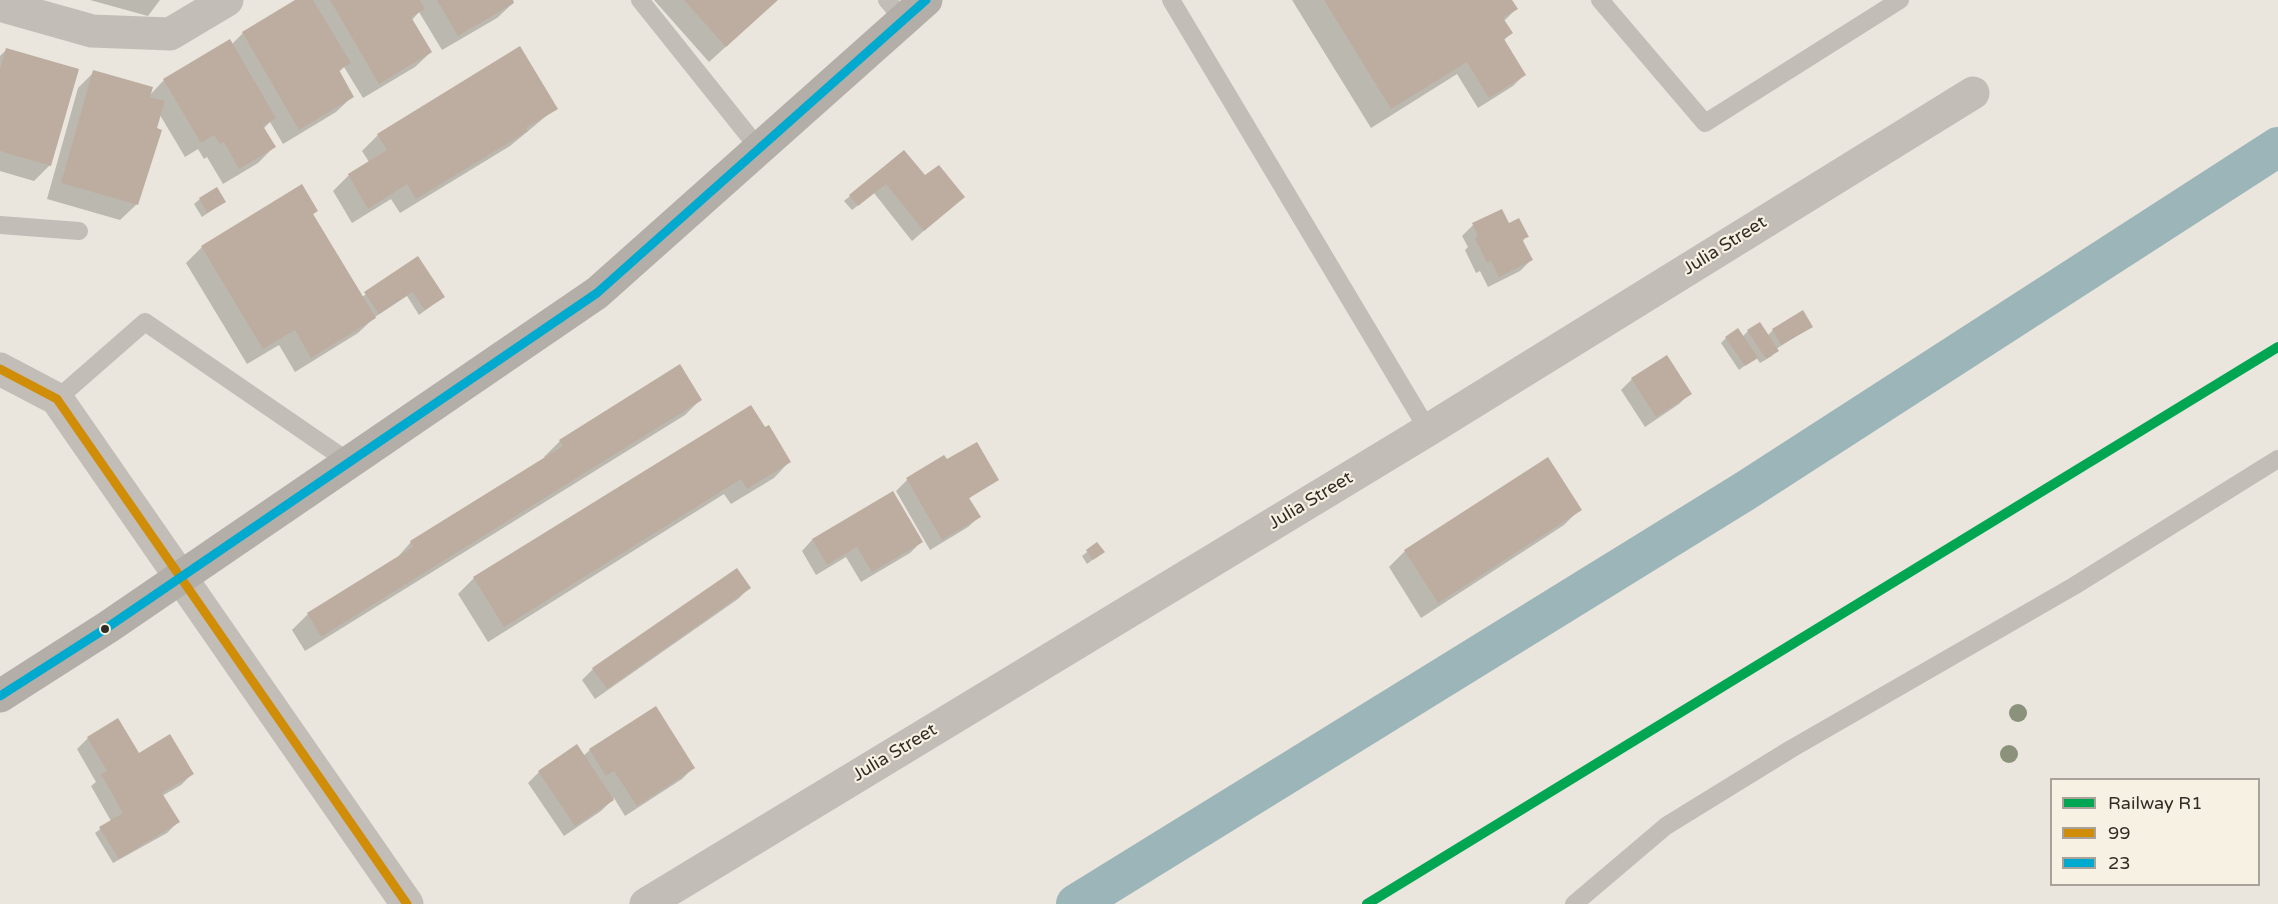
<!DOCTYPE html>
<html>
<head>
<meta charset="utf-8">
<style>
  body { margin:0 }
  #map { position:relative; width:2278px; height:904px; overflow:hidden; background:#eae6dd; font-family:"Varela Round",sans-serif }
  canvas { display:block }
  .legend { position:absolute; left:2050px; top:778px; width:210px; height:108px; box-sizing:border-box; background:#f7f1e4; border:2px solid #a8a298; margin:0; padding:8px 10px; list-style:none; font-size:18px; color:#322c26 }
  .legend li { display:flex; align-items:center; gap:12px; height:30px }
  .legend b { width:30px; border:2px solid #a8a298 }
</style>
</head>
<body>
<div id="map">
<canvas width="2278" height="904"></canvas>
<ul class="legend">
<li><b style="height:8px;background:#00a651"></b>Railway R1</li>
<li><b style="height:8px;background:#d08e08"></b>99</li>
<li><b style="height:8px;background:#00a9ce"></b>23</li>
</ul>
</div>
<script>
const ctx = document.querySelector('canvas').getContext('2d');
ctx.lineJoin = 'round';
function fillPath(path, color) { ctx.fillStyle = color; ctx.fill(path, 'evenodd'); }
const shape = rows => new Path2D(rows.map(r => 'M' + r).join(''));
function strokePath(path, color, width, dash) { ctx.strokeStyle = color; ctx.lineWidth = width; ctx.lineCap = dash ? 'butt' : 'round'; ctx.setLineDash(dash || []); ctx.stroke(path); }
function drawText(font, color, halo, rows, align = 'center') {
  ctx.font = font + ' "Varela Round",sans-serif'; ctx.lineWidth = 4.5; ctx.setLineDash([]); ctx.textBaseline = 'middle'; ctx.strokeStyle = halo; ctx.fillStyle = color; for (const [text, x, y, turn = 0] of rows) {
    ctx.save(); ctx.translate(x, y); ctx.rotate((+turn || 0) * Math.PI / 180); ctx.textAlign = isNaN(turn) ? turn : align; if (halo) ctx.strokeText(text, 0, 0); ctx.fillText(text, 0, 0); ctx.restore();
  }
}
const shadow = shape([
  [90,0,160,0,148,16],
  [298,0,511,0,513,3,497,18,442,50,419,12,412,20,431,52,415,67,363,98,344,67,338,73,352,97,336,112,283,144,270,122,263,129,274,147,258,163,223,184,207,157,204,159,198,149,185,157,160,115,155,129,160,131,136,205,120,220,47,199,78,88,94,72,149,96,164,80,231,45,243,33],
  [654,0,777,0,709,62],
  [1292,0,1511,0,1516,9,1504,21,1511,33,1503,41,1524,75,1513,86,1478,108,1457,74,1371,128],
  [6,50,50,165,34,181,0,171,0,56],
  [556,108,510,146,400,213,391,199,352,223,333,191,349,175,369,162,362,151,378,135],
  [904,152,925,178,963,197,912,241,874,193,852,210,844,201],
  [200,199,224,202,202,217,194,204],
  [317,211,312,215,362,297,418,258,443,297,419,315,407,296,375,317,358,333,295,372,279,345,247,364,186,263,202,247],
  [1473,225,1508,225,1527,236,1522,242,1531,260,1520,271,1488,287,1480,271,1476,273,1465,250,1468,247,1462,236],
  [1811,327,1776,349,1772,356,1760,363,1756,357,1739,370,1721,343,1726,338,1742,337,1748,331,1767,336,1773,330],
  [1632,379,1690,393,1679,404,1645,427,1621,390],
  [700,400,685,415,305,651,292,630,308,614,396,559,411,542,546,458,544,457,560,441],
  [751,407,789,462,774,478,731,504,724,494,488,642,458,594,474,578],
  [944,457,946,462,997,479,968,499,979,517,968,527,930,550,896,491,907,480],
  [892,493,921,542,910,553,861,582,846,557,816,575,802,551,812,540],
  [1580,509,1564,525,1421,618,1389,567,1405,551],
  [1097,544,1103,552,1087,564,1082,556],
  [749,588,738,599,595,699,582,680,593,669],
  [117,721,138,755,192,774,181,785,162,796,178,822,167,833,113,863,95,833,111,821,91,786,96,782,77,749,88,738],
  [590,750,693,768,682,779,625,816,614,798,601,811,564,836,528,783,539,772,583,756]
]);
const canal = shape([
  [1076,904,1745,491,2278,147]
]);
const building = shape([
  [295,0,313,0,351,63,339,70,354,97,299,130,242,32],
  [330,0,420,0,425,9,411,17,432,52,379,84],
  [437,0,513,0,514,3,458,36],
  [684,0,778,0,726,47],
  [1324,0,1512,0,1518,9,1503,18,1513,33,1504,39,1526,75,1489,98,1467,62,1391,109],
  [230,39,276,118,263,126,276,147,239,169,224,142,220,144,214,135,201,143,163,79],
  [520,46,558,109,526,128,528,131,416,199,407,184,368,209,348,174,387,150,377,134],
  [6,48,79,69,51,166,0,151,0,69],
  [93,70,153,87,150,97,165,101,157,128,162,130,138,205,61,183],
  [904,150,925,175,939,165,965,197,924,231,886,184,858,206,849,195],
  [302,184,318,211,313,214,376,318,311,358,295,330,263,349,201,246],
  [217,187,226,202,207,213,199,198],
  [1502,209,1509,223,1519,218,1529,237,1522,239,1533,260,1499,277,1491,261,1487,263,1475,238,1478,236,1472,223],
  [418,256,445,297,425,310,412,292,379,314,364,292],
  [1803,310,1813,327,1781,345,1772,329],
  [1760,322,1779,351,1766,359,1747,330],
  [1738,328,1758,358,1745,366,1725,337],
  [1667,355,1692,394,1656,417,1631,378],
  [680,364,702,400,321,637,307,613,413,547,410,541,563,446,559,440],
  [751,405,765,427,769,425,791,462,747,489,741,479,504,627,473,577],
  [977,442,999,480,969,498,981,517,942,540,906,478,944,455,947,459],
  [1548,457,1582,510,1438,603,1404,550],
  [893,491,923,542,872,572,857,547,827,565,812,539],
  [1097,542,1105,552,1093,560,1086,550],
  [737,568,751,588,607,689,592,668],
  [656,706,695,768,637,806,614,771,606,776,589,749],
  [118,718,139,753,170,734,194,774,162,793,180,822,119,859,99,827,123,813,101,774,107,771,87,737],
  [577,744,614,800,575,826,538,771]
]);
const service = shape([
  [640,0,760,150],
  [887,0,904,20],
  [1171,0,1428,430],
  [1600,0,1705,123,1900,0],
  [0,225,79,231],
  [57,399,145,322,349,462],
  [1574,904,1666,826,1791,749,2074,586,2278,459]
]);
const minor = shape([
  [0,5,92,31,170,34,227,0],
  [646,904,1428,430,1973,93]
]);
const tertiary = shape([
  [0,369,57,399,407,904]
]);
const secondary = shape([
  [0,696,108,627,597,293,926,0]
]);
const bus1 = shape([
  [0,369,57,399,407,904]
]);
const bus2 = shape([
  [0,696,108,627,597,293,926,0]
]);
const rail1 = shape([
  [1367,904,2278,347]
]);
const trees = [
  [2018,713],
  [2009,754]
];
const markers = [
  [105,629,5,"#322c26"]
];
const streetNames = [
  ["Julia Street",1725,246,-32],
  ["Julia Street",1311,501,-31],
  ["Julia Street",895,753,-31]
];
fillPath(shadow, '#0003');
strokePath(canal, '#9cb5b9', 40);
fillPath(building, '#bcada0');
strokePath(service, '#c2bdb6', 18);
strokePath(minor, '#c2bdb6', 33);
strokePath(tertiary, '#c2bdb6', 33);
strokePath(secondary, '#b3aea7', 33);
strokePath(bus1, '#d08e08', 9);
strokePath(bus2, '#00a9ce', 9);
strokePath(rail1, '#00a651', 10);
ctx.fillStyle = '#8a927c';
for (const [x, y] of trees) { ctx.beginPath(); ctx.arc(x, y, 9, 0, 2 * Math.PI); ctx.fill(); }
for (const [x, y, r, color] of markers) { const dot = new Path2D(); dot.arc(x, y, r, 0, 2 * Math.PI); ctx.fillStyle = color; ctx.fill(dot); strokePath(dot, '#f7f1e4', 2); }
drawText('18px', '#322c26', '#f7f1e4', streetNames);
</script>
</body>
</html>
